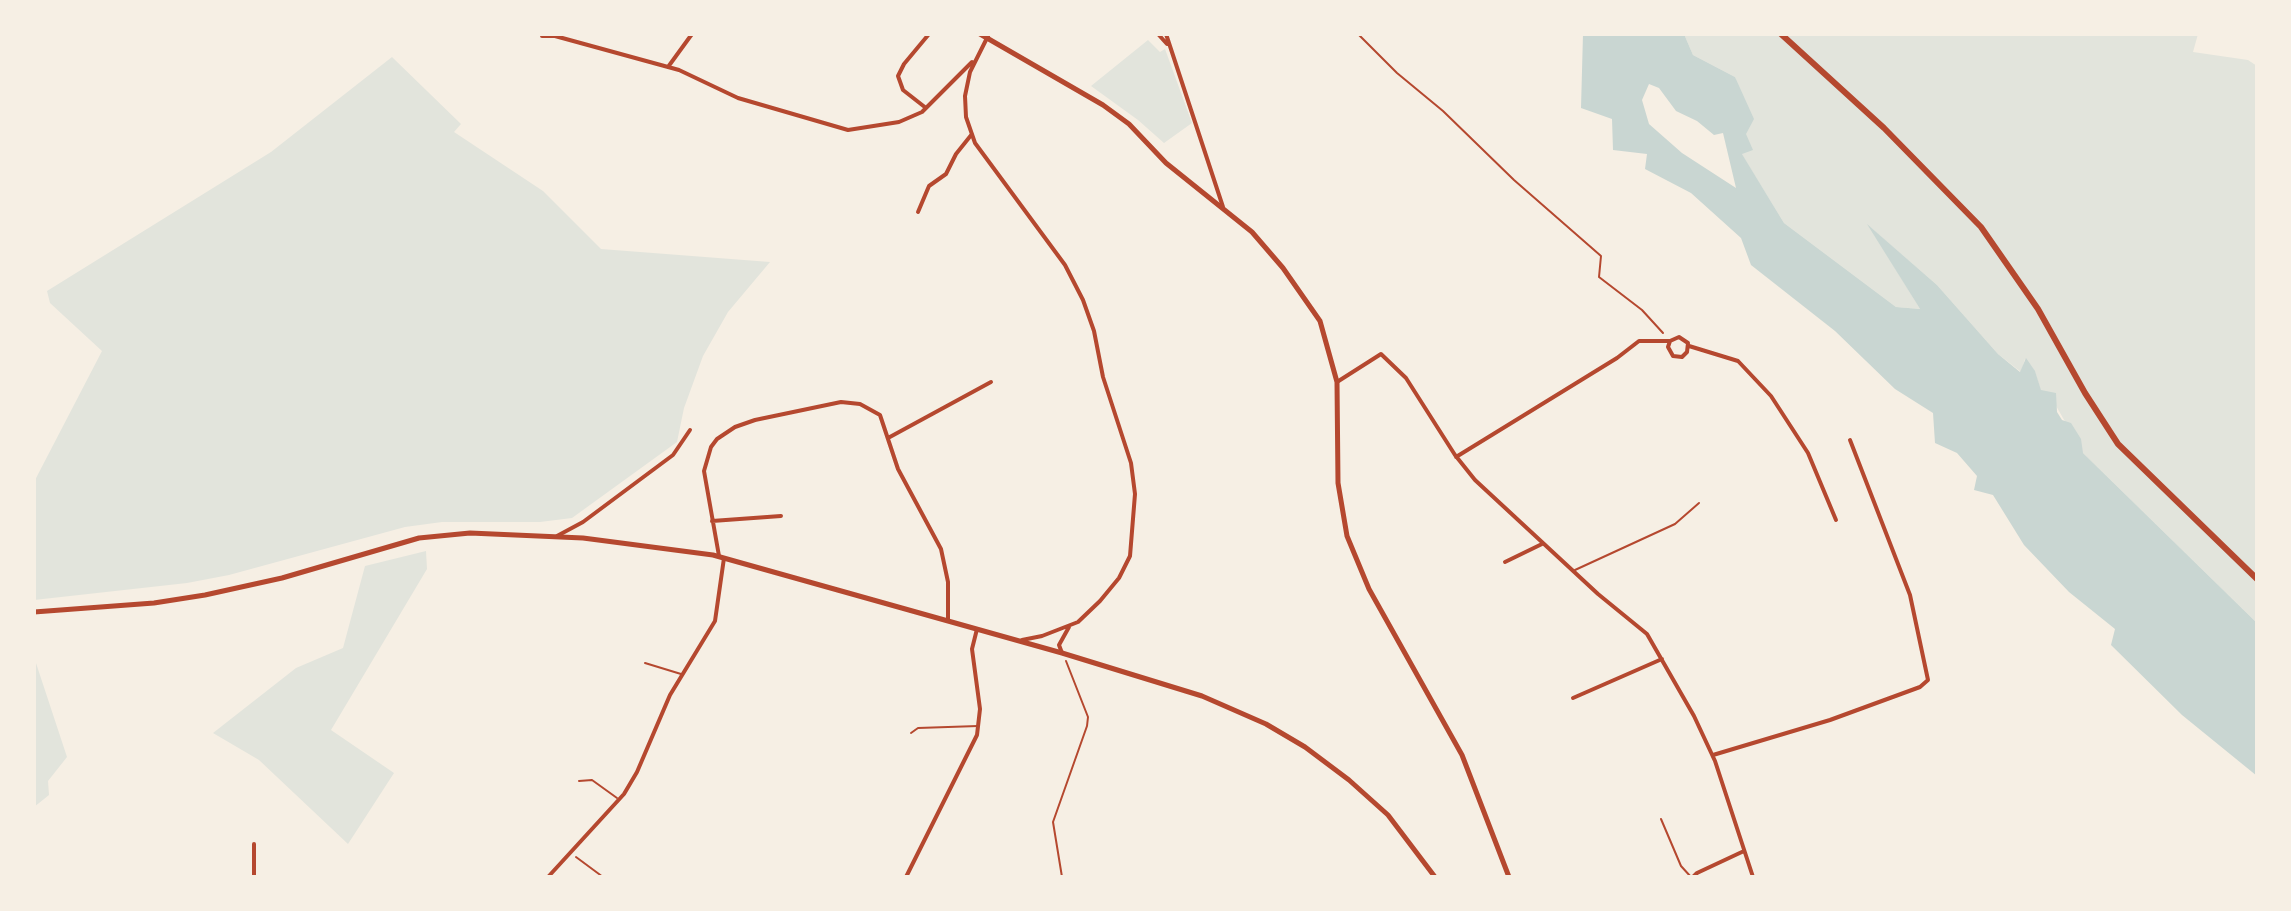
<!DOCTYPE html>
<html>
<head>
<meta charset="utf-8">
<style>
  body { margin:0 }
  #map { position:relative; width:2291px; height:911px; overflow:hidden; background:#f6efe4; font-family:"Fira Sans Condensed",sans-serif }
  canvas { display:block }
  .frame { position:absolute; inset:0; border:36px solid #f6efe4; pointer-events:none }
</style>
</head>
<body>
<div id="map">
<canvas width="2291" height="911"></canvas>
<div class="frame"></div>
</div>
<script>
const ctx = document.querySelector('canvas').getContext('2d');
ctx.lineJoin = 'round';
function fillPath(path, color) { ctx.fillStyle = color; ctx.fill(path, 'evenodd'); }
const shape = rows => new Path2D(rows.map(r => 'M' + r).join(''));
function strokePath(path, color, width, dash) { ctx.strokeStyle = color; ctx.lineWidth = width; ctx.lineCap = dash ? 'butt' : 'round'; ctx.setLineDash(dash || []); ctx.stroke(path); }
const green = shape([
  [1684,34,2198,34,2193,52,2248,60,2257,66,2257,623,2083,453,2055,404,2041,391,2035,372,2025,359,2021,372,1998,354,1937,285,1870,227,1920,309,1896,307,1784,223,1741,153,1746,134,1735,77,1693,55],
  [1148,40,1160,52,1165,49,1192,123,1164,143,1138,120,1091,86],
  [392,57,461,124,454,132,543,191,601,249,770,262,728,312,703,356,684,408,677,442,572,518,540,522,442,522,405,527,229,575,187,583,34,600,34,482,102,351,50,303,47,291,271,152],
  [426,551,427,569,331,730,394,773,348,844,259,760,213,733,296,668,343,648,365,566],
  [34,657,67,757,48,781,49,795,34,807]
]);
const water = shape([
  [1583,34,1684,34,1693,55,1735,77,1754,119,1746,134,1753,150,1742,154,1784,223,1896,307,1920,309,1867,224,1937,285,1998,354,2020,372,2026,358,2035,371,2041,390,2056,393,2057,412,2062,420,2071,423,2081,439,2083,453,2257,623,2257,776,2182,715,2111,645,2115,629,2069,592,2024,545,1993,495,1974,490,1977,476,1957,453,1935,443,1933,413,1895,389,1835,331,1751,265,1741,238,1691,193,1645,169,1647,154,1613,150,1612,119,1581,108],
  [1649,84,1659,88,1676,111,1697,121,1714,135,1723,133,1736,188,1682,153,1649,124,1642,100]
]);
const path = shape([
  [1358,34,1397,73,1443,111,1514,180,1601,256,1599,277,1642,310,1663,333],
  [576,857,603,877],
  [1062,877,1053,822,1087,726,1088,717,1066,661]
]);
const service = shape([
  [1575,570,1675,524,1699,503],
  [645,663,681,674],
  [911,733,918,728,978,726],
  [579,781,592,780,617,798],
  [1661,819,1681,866,1691,877]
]);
const minor = shape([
  [989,34,970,72,965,96,966,117,975,143,1065,265,1083,300,1094,331,1103,377,1131,463,1135,494,1130,556,1119,578,1100,601,1078,622,1042,636,1022,640],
  [1158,34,1167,44],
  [1166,34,1223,207],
  [542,36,555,36,679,70,738,98,848,130,899,122,922,112,972,62],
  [668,67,692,34],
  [926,108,903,90,898,76,904,64,929,34],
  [918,212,929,186,946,174,956,154,972,134],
  [1689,346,1738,361,1771,396,1808,453,1836,520],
  [1337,382,1381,354,1406,378,1455,455,1475,480,1598,594,1647,634,1694,716,1715,761,1753,877],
  [888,438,991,382],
  [1456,457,1617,358,1639,341,1670,341,1679,337,1688,343,1687,352,1682,357,1673,356,1668,347,1670,341],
  [712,521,781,516],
  [557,536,583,522,673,455,690,430],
  [719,556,704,471,711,447,717,439,735,427,755,420,841,402,860,404,880,415,898,469,941,549,948,582,948,620],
  [1505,562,1542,544],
  [1062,653,1059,645,1069,627],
  [1573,698,1662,659],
  [1713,755,1830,720,1920,687,1928,680,1910,595,1850,440],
  [254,877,254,844],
  [548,877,624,794,637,772,670,695,715,621,724,558],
  [906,877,977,735,980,709,972,649,977,629],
  [1693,877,1697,873,1744,851]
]);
const tertiary = shape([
  [980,34,1103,105,1129,124,1166,163,1252,232,1283,268,1320,321,1337,382,1338,483,1347,536,1369,589,1462,755,1509,877],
  [34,612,154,603,205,595,282,578,419,538,470,533,583,538,713,555,1062,653,1202,696,1266,724,1305,747,1349,780,1388,815,1435,877]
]);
const secondary = shape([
  [1781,34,1884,128,1981,227,2038,309,2085,393,2118,444,2257,579]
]);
fillPath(green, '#e2e4dc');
fillPath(water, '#c9d6d2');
strokePath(path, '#b5482f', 2);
strokePath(service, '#b5482f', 2);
strokePath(minor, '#b5482f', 4);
strokePath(tertiary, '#b5482f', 5);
strokePath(secondary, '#b5482f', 6);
</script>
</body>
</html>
